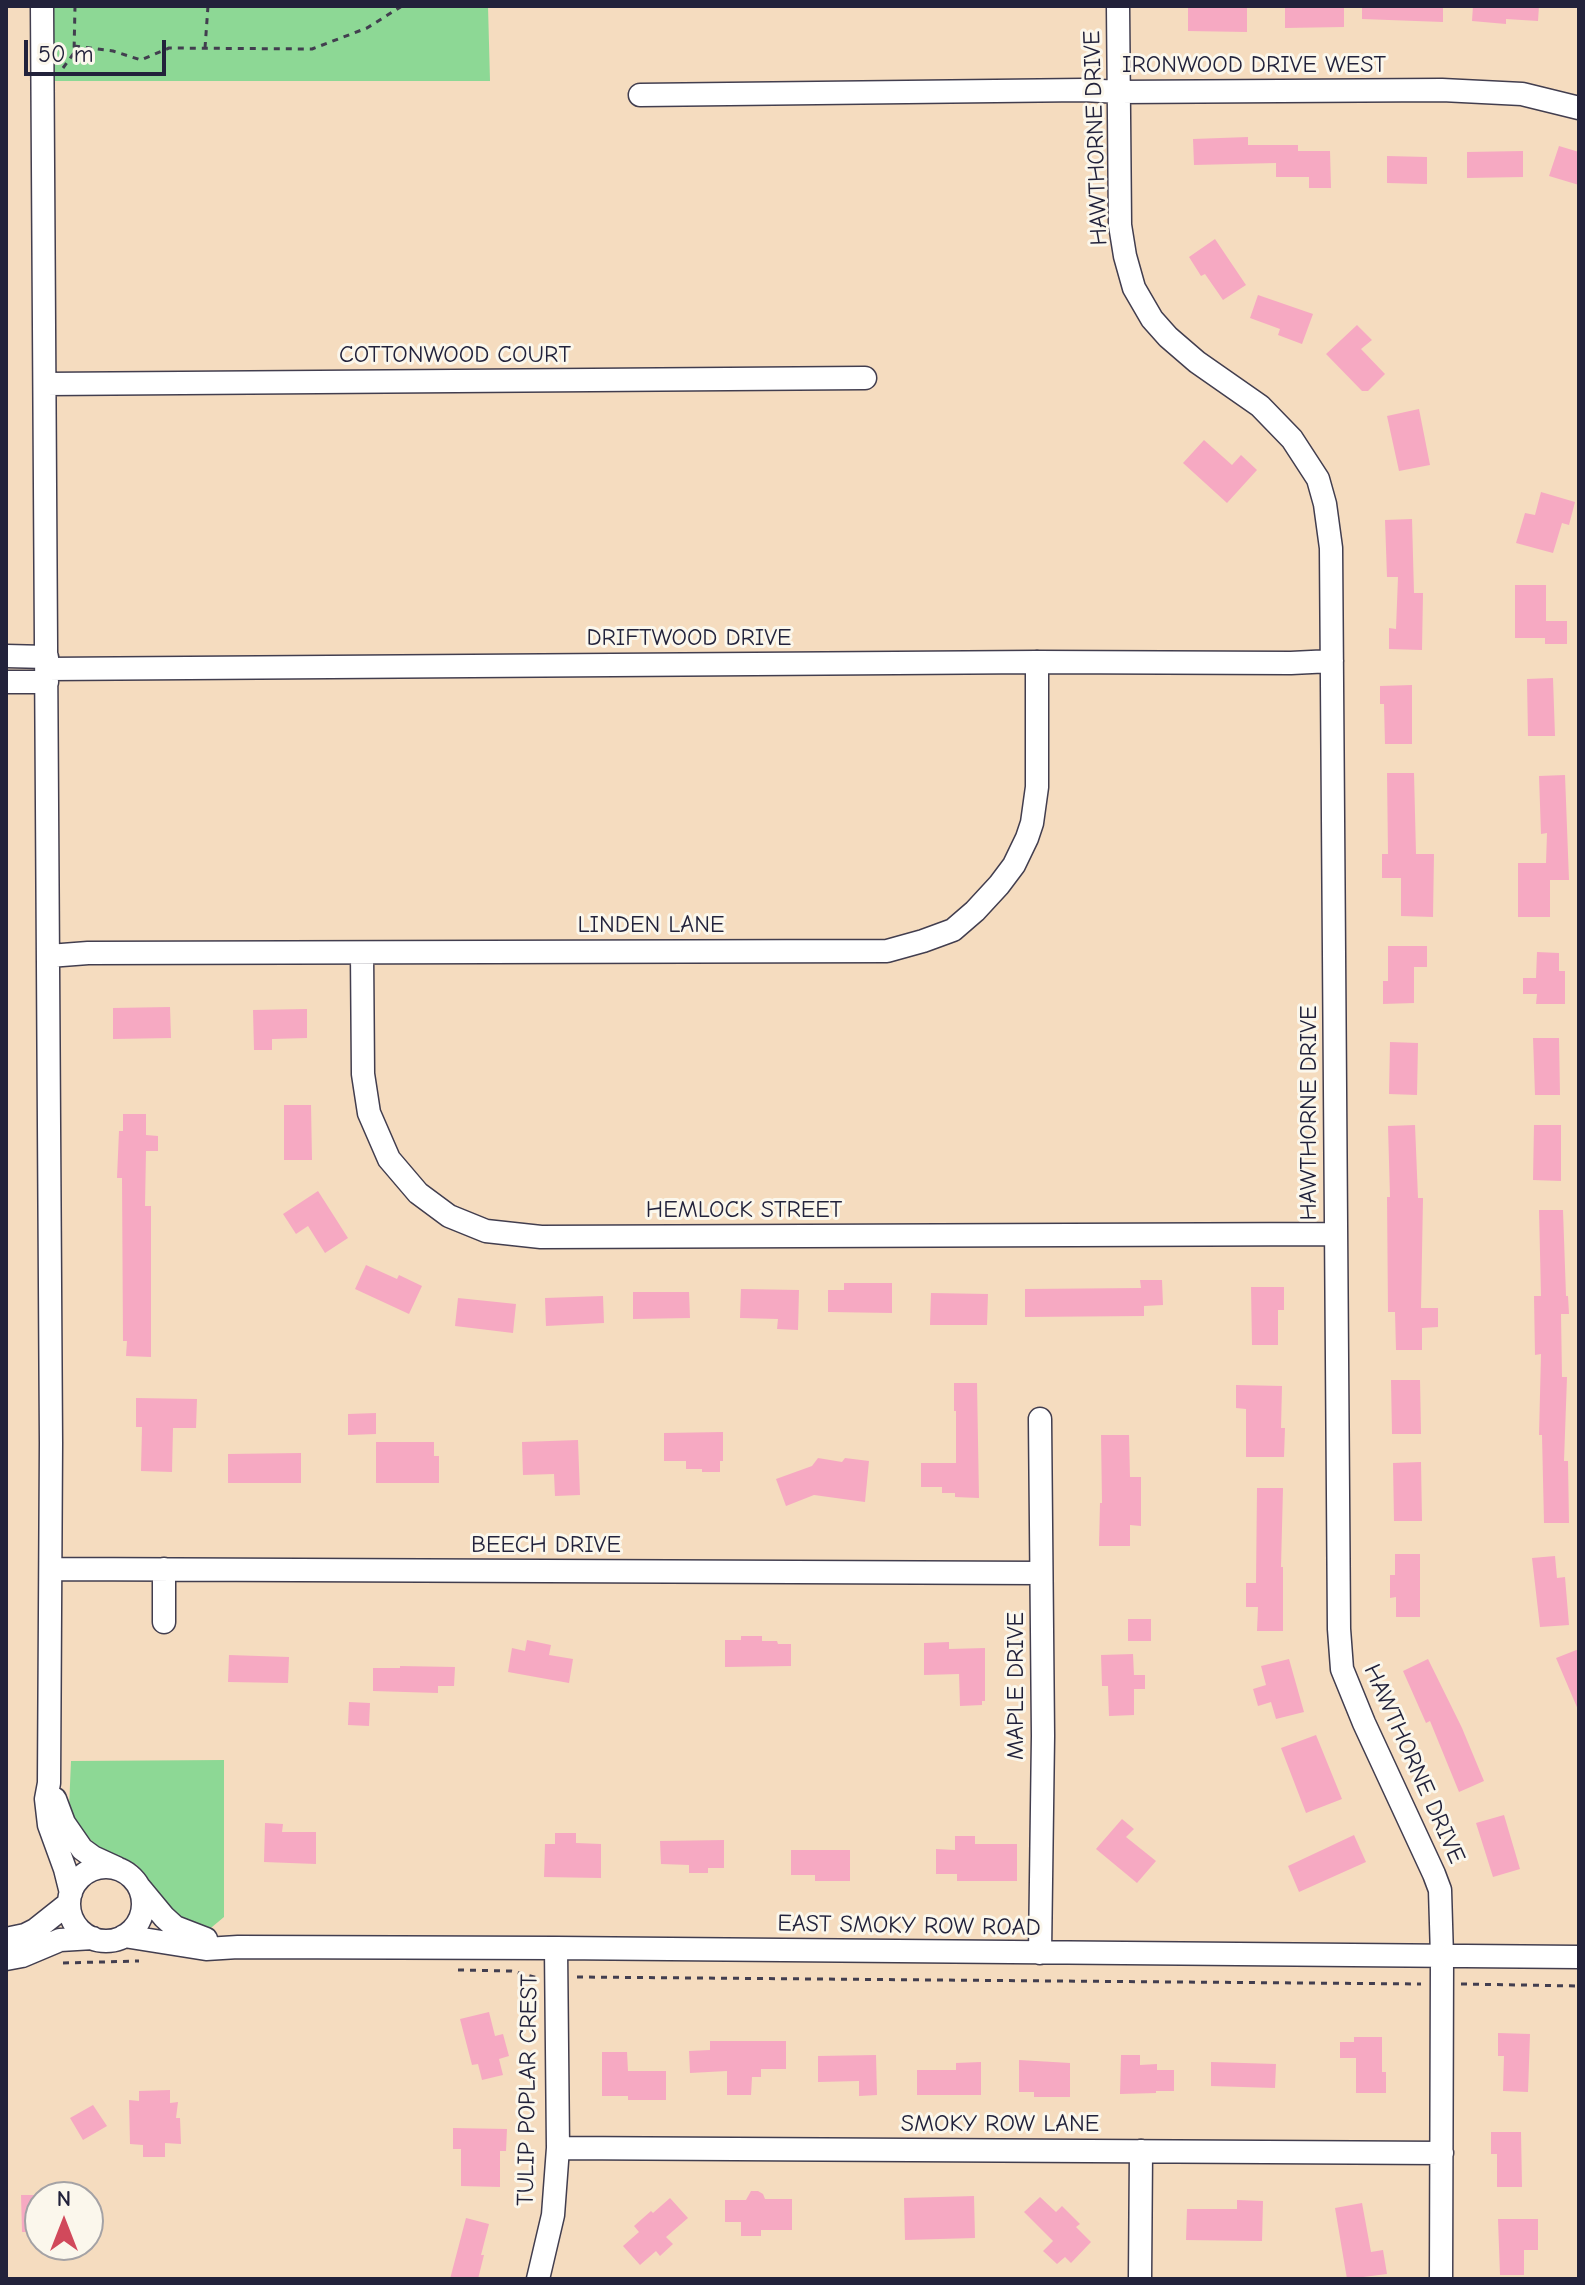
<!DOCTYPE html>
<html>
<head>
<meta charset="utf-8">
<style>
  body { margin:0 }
  #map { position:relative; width:1585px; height:2285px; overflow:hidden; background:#f5dcbf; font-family:"Comic Neue",sans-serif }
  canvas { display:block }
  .frame { position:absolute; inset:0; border:8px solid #22223b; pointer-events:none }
  .north { position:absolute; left:24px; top:2181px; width:80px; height:80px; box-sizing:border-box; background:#fbf7ec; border:2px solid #a4a2a5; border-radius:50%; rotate:0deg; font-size:22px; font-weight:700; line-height:32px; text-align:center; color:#22223b }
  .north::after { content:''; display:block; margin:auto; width:28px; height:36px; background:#d1495b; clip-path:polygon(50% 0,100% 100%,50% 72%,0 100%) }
  .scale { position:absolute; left:24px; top:40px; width:142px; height:36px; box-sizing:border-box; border:4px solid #22223b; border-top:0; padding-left:10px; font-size:24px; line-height:28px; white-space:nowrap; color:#22223b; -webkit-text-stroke:6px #fbf7ec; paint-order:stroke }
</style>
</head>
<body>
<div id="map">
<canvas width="1585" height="2285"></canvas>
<div class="frame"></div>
<div class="north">N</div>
<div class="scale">50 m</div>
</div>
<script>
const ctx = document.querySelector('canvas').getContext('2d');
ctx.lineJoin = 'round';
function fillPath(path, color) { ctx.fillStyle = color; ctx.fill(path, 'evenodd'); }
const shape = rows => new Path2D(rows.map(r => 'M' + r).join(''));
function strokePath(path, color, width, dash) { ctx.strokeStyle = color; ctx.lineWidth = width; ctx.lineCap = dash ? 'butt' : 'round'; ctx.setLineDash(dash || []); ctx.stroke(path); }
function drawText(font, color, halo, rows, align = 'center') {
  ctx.font = font + ' "Comic Neue",sans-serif'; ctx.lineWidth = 6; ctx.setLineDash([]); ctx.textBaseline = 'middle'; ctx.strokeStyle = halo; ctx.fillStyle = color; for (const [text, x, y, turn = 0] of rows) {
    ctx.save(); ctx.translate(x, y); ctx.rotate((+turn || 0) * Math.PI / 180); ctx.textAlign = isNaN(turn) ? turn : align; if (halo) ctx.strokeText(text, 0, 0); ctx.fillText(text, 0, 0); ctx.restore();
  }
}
const green = shape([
  [49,6,488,6,490,81,49,81],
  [224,1760,224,1917,206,1932,183,1923,164,1903,137,1865,101,1850,84,1833,69,1808,71,1761]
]);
const building = shape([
  [1188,6,1247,6,1247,32,1188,31],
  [1285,6,1344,6,1344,27,1285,28],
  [1362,6,1443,6,1443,22,1362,19],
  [1473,6,1539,6,1538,21,1506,19,1506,24,1472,21],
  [1248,137,1248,145,1298,145,1298,151,1330,151,1331,188,1309,188,1309,177,1276,177,1276,163,1194,165,1193,139],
  [1559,146,1579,152,1579,185,1549,176],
  [1523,151,1523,177,1467,178,1467,152],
  [1387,156,1427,157,1427,184,1387,183],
  [1215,239,1246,285,1223,300,1205,274,1201,276,1189,257],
  [1258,295,1313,314,1302,344,1278,335,1280,329,1250,318],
  [1357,325,1372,340,1361,349,1385,374,1368,391,1362,391,1326,354],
  [1419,409,1430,465,1399,471,1387,416],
  [1204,440,1232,465,1241,455,1257,470,1227,503,1183,463],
  [1541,492,1575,502,1569,525,1562,523,1553,553,1516,543,1525,513,1535,515],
  [1412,519,1414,593,1423,593,1422,650,1389,649,1389,628,1396,629,1398,577,1387,577,1385,520],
  [1515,585,1546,585,1546,621,1567,621,1567,644,1545,644,1545,638,1515,638],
  [1553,678,1555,736,1528,736,1527,679],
  [1412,685,1412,744,1385,744,1384,704,1380,704,1380,686],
  [1387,773,1414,773,1416,854,1434,854,1433,917,1401,916,1401,878,1382,878,1382,854,1388,854],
  [1565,775,1569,880,1550,880,1550,917,1518,917,1518,863,1546,863,1547,833,1541,834,1539,776],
  [1388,946,1427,946,1427,967,1414,967,1414,1003,1383,1004,1383,981,1388,981],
  [1537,952,1559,953,1559,971,1565,971,1565,1004,1536,1004,1537,994,1523,994,1523,978,1536,978],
  [170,1007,171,1038,113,1039,113,1008],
  [307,1009,307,1038,272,1039,272,1050,254,1050,253,1010],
  [1533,1038,1559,1038,1560,1095,1535,1095],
  [1390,1042,1418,1043,1417,1095,1389,1094],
  [284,1105,311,1105,312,1160,284,1160],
  [123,1114,146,1114,146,1135,158,1136,158,1151,146,1151,145,1206,151,1206,151,1357,126,1356,127,1341,123,1341,122,1178,117,1178,119,1131,123,1131],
  [1415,1125,1418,1198,1423,1198,1421,1308,1438,1308,1438,1327,1422,1328,1422,1350,1396,1350,1395,1312,1388,1312,1387,1197,1390,1197,1388,1126],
  [1534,1125,1561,1125,1561,1181,1533,1180],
  [318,1191,348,1238,325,1253,308,1226,296,1234,283,1214],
  [1539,1210,1563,1210,1566,1296,1568,1296,1569,1314,1561,1314,1562,1377,1567,1377,1564,1461,1568,1461,1569,1523,1544,1523,1542,1435,1539,1435,1541,1354,1535,1355,1534,1296,1541,1296],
  [366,1265,397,1279,399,1275,422,1286,409,1314,355,1289],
  [1140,1280,1162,1280,1163,1305,1144,1306,1144,1316,1025,1317,1025,1289,1141,1288],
  [844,1283,892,1283,892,1313,828,1312,828,1290,844,1290],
  [1251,1287,1284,1287,1284,1310,1278,1310,1278,1345,1252,1345],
  [741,1289,799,1290,798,1330,777,1329,778,1319,740,1318],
  [633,1292,689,1292,690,1318,633,1319],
  [931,1293,988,1294,987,1325,930,1325],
  [603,1296,604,1323,546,1326,545,1298],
  [458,1298,516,1304,513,1333,455,1326],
  [1391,1380,1420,1380,1421,1434,1392,1434],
  [954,1383,977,1383,979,1498,955,1497,955,1493,942,1493,942,1487,921,1487,921,1463,956,1463,956,1411,954,1411],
  [1236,1385,1282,1386,1281,1428,1285,1428,1284,1457,1246,1457,1246,1409,1236,1408],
  [136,1398,197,1399,196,1428,173,1428,172,1472,141,1471,142,1427,136,1427],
  [376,1413,376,1434,348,1435,348,1414],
  [723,1432,723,1461,720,1461,720,1472,702,1472,702,1469,686,1469,686,1461,664,1461,664,1433],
  [1101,1435,1129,1435,1130,1477,1141,1477,1141,1526,1130,1525,1130,1546,1099,1546,1100,1503,1102,1503],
  [578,1440,580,1495,555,1496,554,1474,523,1475,522,1442],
  [376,1442,434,1442,434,1456,439,1456,439,1483,376,1483],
  [301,1453,301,1483,228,1483,228,1454],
  [818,1458,842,1462,845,1458,869,1461,865,1502,814,1495,786,1506,776,1479,812,1466],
  [1421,1462,1422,1521,1394,1521,1393,1463],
  [1257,1488,1283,1488,1281,1567,1283,1567,1283,1631,1257,1631,1258,1607,1246,1607,1246,1583,1256,1583],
  [1395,1554,1420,1554,1420,1617,1396,1617,1396,1597,1390,1598,1390,1575,1395,1575],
  [1555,1556,1557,1578,1565,1577,1569,1625,1540,1627,1532,1558],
  [1128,1619,1151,1619,1151,1641,1128,1641],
  [741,1636,762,1636,762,1641,777,1641,778,1644,791,1644,791,1666,725,1667,725,1640,741,1640],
  [527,1640,551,1645,549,1655,573,1659,569,1683,508,1672,512,1648,525,1651],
  [949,1642,949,1649,985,1648,985,1701,982,1701,982,1705,960,1706,959,1674,924,1675,924,1643],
  [1579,1649,1579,1712,1556,1658],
  [1133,1654,1134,1675,1145,1675,1145,1689,1134,1689,1134,1715,1109,1716,1108,1686,1102,1686,1101,1655],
  [229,1655,289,1657,288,1683,228,1682],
  [1289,1659,1304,1712,1276,1719,1271,1702,1258,1706,1253,1689,1266,1685,1261,1666],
  [1428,1659,1462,1728,1484,1781,1459,1792,1430,1721,1426,1723,1403,1671],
  [400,1666,455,1667,454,1686,438,1686,438,1693,373,1691,373,1668,400,1668],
  [349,1702,370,1703,369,1726,348,1725],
  [1316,1735,1342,1799,1306,1813,1281,1748],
  [1504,1815,1520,1869,1493,1877,1476,1823],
  [1122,1819,1134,1829,1126,1837,1156,1861,1137,1883,1096,1849],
  [265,1823,283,1824,282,1832,316,1832,316,1864,264,1862],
  [555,1833,576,1833,576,1843,601,1844,601,1878,544,1877,545,1844,555,1844],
  [1354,1835,1366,1862,1299,1892,1288,1866],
  [955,1836,975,1836,975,1844,1017,1844,1017,1881,957,1881,957,1874,936,1874,936,1849,955,1850],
  [724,1840,724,1868,708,1868,708,1873,689,1873,689,1865,661,1864,660,1841],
  [791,1850,850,1850,850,1881,815,1881,815,1875,791,1875],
  [489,2012,495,2036,503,2034,509,2056,499,2059,503,2075,482,2080,478,2064,472,2065,460,2019],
  [1498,2033,1530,2034,1528,2092,1503,2091,1504,2056,1498,2056],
  [1354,2037,1382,2037,1382,2072,1386,2072,1386,2093,1356,2093,1356,2058,1340,2058,1340,2042,1354,2042],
  [710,2041,786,2041,786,2069,761,2069,761,2077,752,2077,751,2095,727,2095,727,2071,690,2073,689,2051,710,2050],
  [602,2052,627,2052,628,2071,666,2071,666,2100,628,2100,628,2096,602,2096],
  [876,2055,877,2095,859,2096,859,2081,818,2082,818,2056],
  [1121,2055,1140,2055,1140,2065,1157,2064,1157,2070,1174,2070,1174,2091,1156,2091,1156,2093,1120,2094],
  [1019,2060,1070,2063,1070,2097,1034,2097,1034,2092,1019,2092],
  [981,2062,981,2095,917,2095,917,2070,956,2070,956,2063],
  [1211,2062,1276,2064,1275,2088,1211,2086],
  [170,2090,170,2103,178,2102,176,2118,180,2118,181,2144,165,2143,165,2157,143,2157,143,2145,130,2144,129,2100,139,2101,139,2091],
  [93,2105,107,2126,83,2140,70,2118],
  [453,2128,507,2129,506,2151,500,2151,500,2187,461,2186,461,2149,453,2149],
  [1491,2132,1521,2132,1522,2187,1497,2187,1497,2154,1491,2154],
  [751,2191,758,2191,763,2194,765,2199,792,2199,792,2230,761,2230,761,2236,741,2236,741,2222,725,2222,725,2200,746,2200],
  [21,2195,40,2195,40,2232,22,2232],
  [974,2196,975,2238,905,2240,904,2198],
  [1040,2197,1056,2212,1062,2206,1080,2224,1076,2227,1091,2242,1071,2263,1065,2257,1057,2264,1043,2251,1053,2241,1024,2212],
  [670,2198,688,2218,666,2237,673,2244,660,2256,656,2251,640,2265,623,2246,639,2232,634,2226,651,2211,653,2213],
  [1237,2200,1263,2201,1262,2241,1186,2240,1187,2209,1237,2209],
  [1362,2203,1371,2252,1383,2250,1387,2274,1347,2279,1335,2208],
  [466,2218,489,2224,481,2255,484,2255,478,2279,450,2279],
  [1498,2219,1538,2219,1538,2250,1524,2250,1524,2275,1500,2275]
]);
const path = shape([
  [74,46,113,51,141,60,169,48,312,49,367,28,402,6],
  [205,48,208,6],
  [63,68,74,53,75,6],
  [63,1963,139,1961],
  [458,1970,511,1971,538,1978],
  [577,1977,1421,1984],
  [1461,1984,1579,1986]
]);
const minor = shape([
  [42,6,51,1442,49,1783,46,1799,49,1825,65,1869,71,1893],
  [1118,6,1120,225,1125,256,1134,288,1152,319,1168,337,1197,362,1260,406,1292,439,1318,479,1325,504,1331,548,1339,1629,1342,1669,1364,1723,1434,1874,1440,1890,1442,1957,1441,2279],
  [640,95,1084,90,1119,92,1442,90,1522,94,1579,108],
  [45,384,865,378],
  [6,656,47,657],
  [47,669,1037,662,1291,663,1332,661],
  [6,682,47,682],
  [362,953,363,1074,369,1113,389,1159,418,1193,449,1216,486,1231,541,1237,1336,1234],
  [49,956,88,953,887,951,923,941,953,930,975,911,999,885,1014,865,1027,838,1032,823,1037,787,1037,662],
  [1040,1419,1043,1736,1040,1953],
  [51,1569,1041,1573],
  [164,1569,164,1622],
  [55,1799,64,1823,82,1849,93,1857,117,1868],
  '69 1904a37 37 0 1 1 74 0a37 37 0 1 1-74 0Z',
  [140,1888,164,1917,175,1927,206,1939],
  [124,1936,206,1949,238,1947,556,1948,1579,1957],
  [6,1939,25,1935,35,1930,69,1903],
  [6,1959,22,1956,60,1940,93,1938],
  [558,2148,1442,2153],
  [538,2279,553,2215,558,2148,556,1948],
  [1140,2279,1141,2151]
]);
const streetNames = [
  ["IRONWOOD DRIVE WEST",1254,65],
  ["HAWTHORNE DRIVE",1096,138,-92],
  ["COTTONWOOD COURT",455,355],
  ["DRIFTWOOD DRIVE",689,638],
  ["LINDEN LANE",651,925],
  ["HAWTHORNE DRIVE",1309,1113,-90],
  ["HEMLOCK STREET",744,1210],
  ["BEECH DRIVE",546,1545],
  ["MAPLE DRIVE",1016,1686,-90],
  ["HAWTHORNE DRIVE",1414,1764,66],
  ["EAST SMOKY ROW ROAD",909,1926,1],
  ["TULIP POPLAR CREST",528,2090,-89],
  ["SMOKY ROW LANE",1000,2124]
];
fillPath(green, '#8dd895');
fillPath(building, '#f6a9c2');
strokePath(minor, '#423e4f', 25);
strokePath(path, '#423e4f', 3, [6, 6]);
strokePath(minor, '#fff', 22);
drawText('24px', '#22223b', '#fbf7ec', streetNames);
</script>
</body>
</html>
